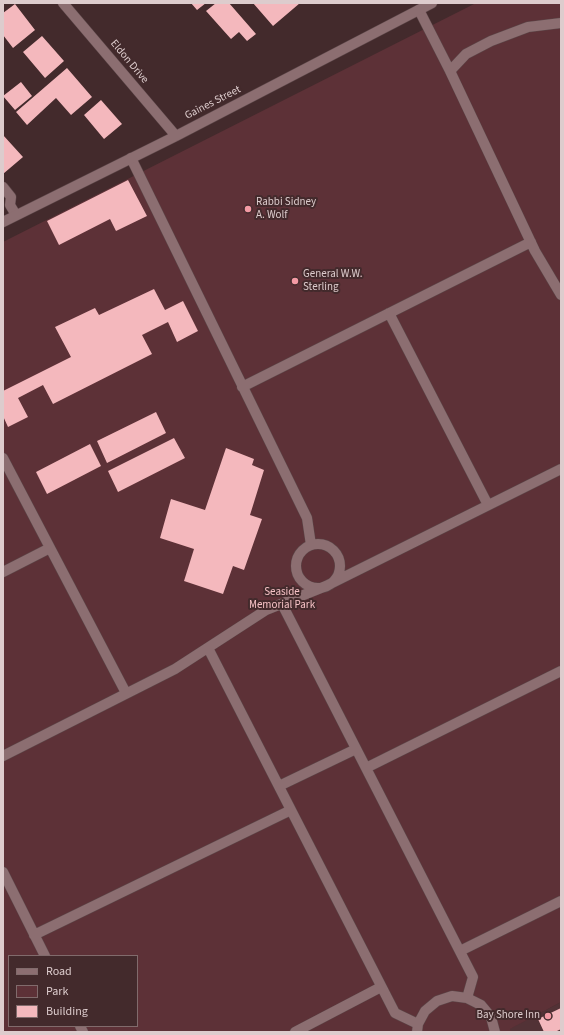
<!DOCTYPE html>
<html>
<head>
<meta charset="utf-8">
<style>
  body { margin:0 }
  #map { position:relative; width:564px; height:1035px; overflow:hidden; background:#432a2c; font-family:"Source Sans 3",sans-serif }
  canvas { display:block }
  .frame { position:absolute; inset:0; border:4px solid #ddcccd; pointer-events:none }
  .legend { position:absolute; left:8px; top:955px; width:130px; height:72px; box-sizing:border-box; background:#432a2c; border:1px solid #816b6c; margin:0; padding:5px 7px; list-style:none; font-size:12px; color:#ddcccd }
  .legend li { display:flex; align-items:center; gap:8px; height:20px }
  .legend b { width:20px; border:1px solid #816b6c }
</style>
</head>
<body>
<div id="map">
<canvas width="564" height="1035"></canvas>
<div class="frame"></div>
<ul class="legend">
<li><b style="height:5px;background:#8c6e71"></b>Road</li>
<li><b style="height:11px;background:#5d3137"></b>Park</li>
<li><b style="height:11px;background:#f4b8bd"></b>Building</li>
</ul>
</div>
<script>
const ctx = document.querySelector('canvas').getContext('2d');
ctx.lineJoin = 'round';
function fillPath(path, color) { ctx.fillStyle = color; ctx.fill(path, 'evenodd'); }
const shape = rows => new Path2D(rows.map(r => 'M' + r).join(''));
function strokePath(path, color, width, dash) { ctx.strokeStyle = color; ctx.lineWidth = width; ctx.lineCap = dash ? 'butt' : 'round'; ctx.setLineDash(dash || []); ctx.stroke(path); }
function drawText(font, color, halo, rows, align = 'center') {
  ctx.font = font + ' "Source Sans 3",sans-serif'; ctx.lineWidth = 4; ctx.setLineDash([]); ctx.textBaseline = 'middle'; ctx.strokeStyle = halo; ctx.fillStyle = color; for (const [text, x, y, turn = 0] of rows) {
    ctx.save(); ctx.translate(x, y); ctx.rotate((+turn || 0) * Math.PI / 180); ctx.textAlign = isNaN(turn) ? turn : align; if (halo) ctx.strokeText(text, 0, 0); ctx.fillText(text, 0, 0); ctx.restore();
  }
}
const built = shape([
  [561,1002,561,1032,511,1032,509,1029]
]);
const green = shape([
  [476,3,561,3,561,1002,510,1029,511,1032,3,1032,3,242],
  [9,956,137,956,137,1026,9,1026]
]);
const building = shape([
  [191,3,206,3,197,10],
  [216,3,229,3,256,34,247,41,239,32,231,39,206,11],
  [253,3,300,3,273,26],
  [15,4,35,30,13,48,3,35,3,13],
  [42,36,64,61,45,78,23,52],
  [67,68,92,97,71,115,56,98,27,125,16,112],
  [21,82,32,96,15,110,3,96],
  [101,100,122,124,104,139,84,115],
  [3,135,23,157,3,174],
  [128,180,147,216,116,231,110,219,59,245,47,221],
  [154,289,165,310,183,301,198,331,177,342,168,322,142,335,152,354,53,404,43,385,18,398,28,417,8,427,3,416,3,391,71,357,55,327,95,308,99,315],
  [156,412,166,433,107,463,97,441],
  [174,438,185,458,118,492,108,471],
  [90,444,101,466,47,494,36,472],
  [226,448,254,459,252,465,264,470,250,515,262,519,244,570,233,566,223,594,184,581,194,549,160,538,171,499,205,510],
  [561,1008,561,1029,555,1032,544,1032,538,1019]
]);
const lane = shape([
  [419,10,450,71,535,251,561,295],
  [450,71,466,54,491,41,528,27,561,23],
  [131,158,307,518,311,545],
  [3,187,11,197,10,205,16,215],
  [389,313,488,505],
  [242,387,531,242],
  [3,458,126,693],
  '296 566a22 22 0 1 1 44 0a22 22 0 1 1-44 0Z',
  [3,572,50,548],
  [282,604,473,977,467,998],
  [208,648,395,1013,418,1024],
  [3,756,175,669,266,610,326,586,561,469],
  [366,768,561,671],
  [279,786,356,749],
  [3,872,45,956],
  [34,935,291,810],
  [460,951,561,901],
  [80,1026,83,1032],
  [295,1032,381,987],
  [417,1032,418,1024,425,1011,437,1001,452,996,467,998,481,1005,491,1017,495,1032]
]);
const street = shape([
  [63,3,176,136],
  [3,222,176,136,432,3]
]);
const markers = [
  [248,209,4,"#f49aa4"],
  [295,281,4,"#f49aa4"],
  [548,1016,4,"#f49aa4"]
];
const streetNames = [
  ["Eldon Drive",129,62,50],
  ["Gaines Street",213,103,-27]
];
const poiNames = [
  ["Rabbi Sidney",256,203],
  ["A. Wolf",256,216],
  ["General W.W.",303,275],
  ["Sterling",303,288],
  ["Bay Shore Inn",540,1016,"right"]
];
const parkNames = [
  ["Seaside",282,593],
  ["Memorial Park",282,606]
];
fillPath(built, '#523236');
fillPath(green, '#5d3137');
fillPath(building, '#f4b8bd');
strokePath(lane, '#5b4648', 11);
strokePath(street, '#5b4648', 11);
strokePath(lane, '#8c6e71', 10);
strokePath(street, '#8c6e71', 10);
for (const [x, y, r, color] of markers) { const dot = new Path2D(); dot.arc(x, y, r, 0, 2 * Math.PI); ctx.fillStyle = color; ctx.fill(dot); strokePath(dot, '#432a2c', 1.5); }
drawText('11px', '#ddcccd', '#432a2c', streetNames);
drawText('11px', '#ddcccd', '#432a2c', poiNames, 'left');
drawText('11px', '#f5c1c5', '#432a2c', parkNames);
</script>
</body>
</html>
